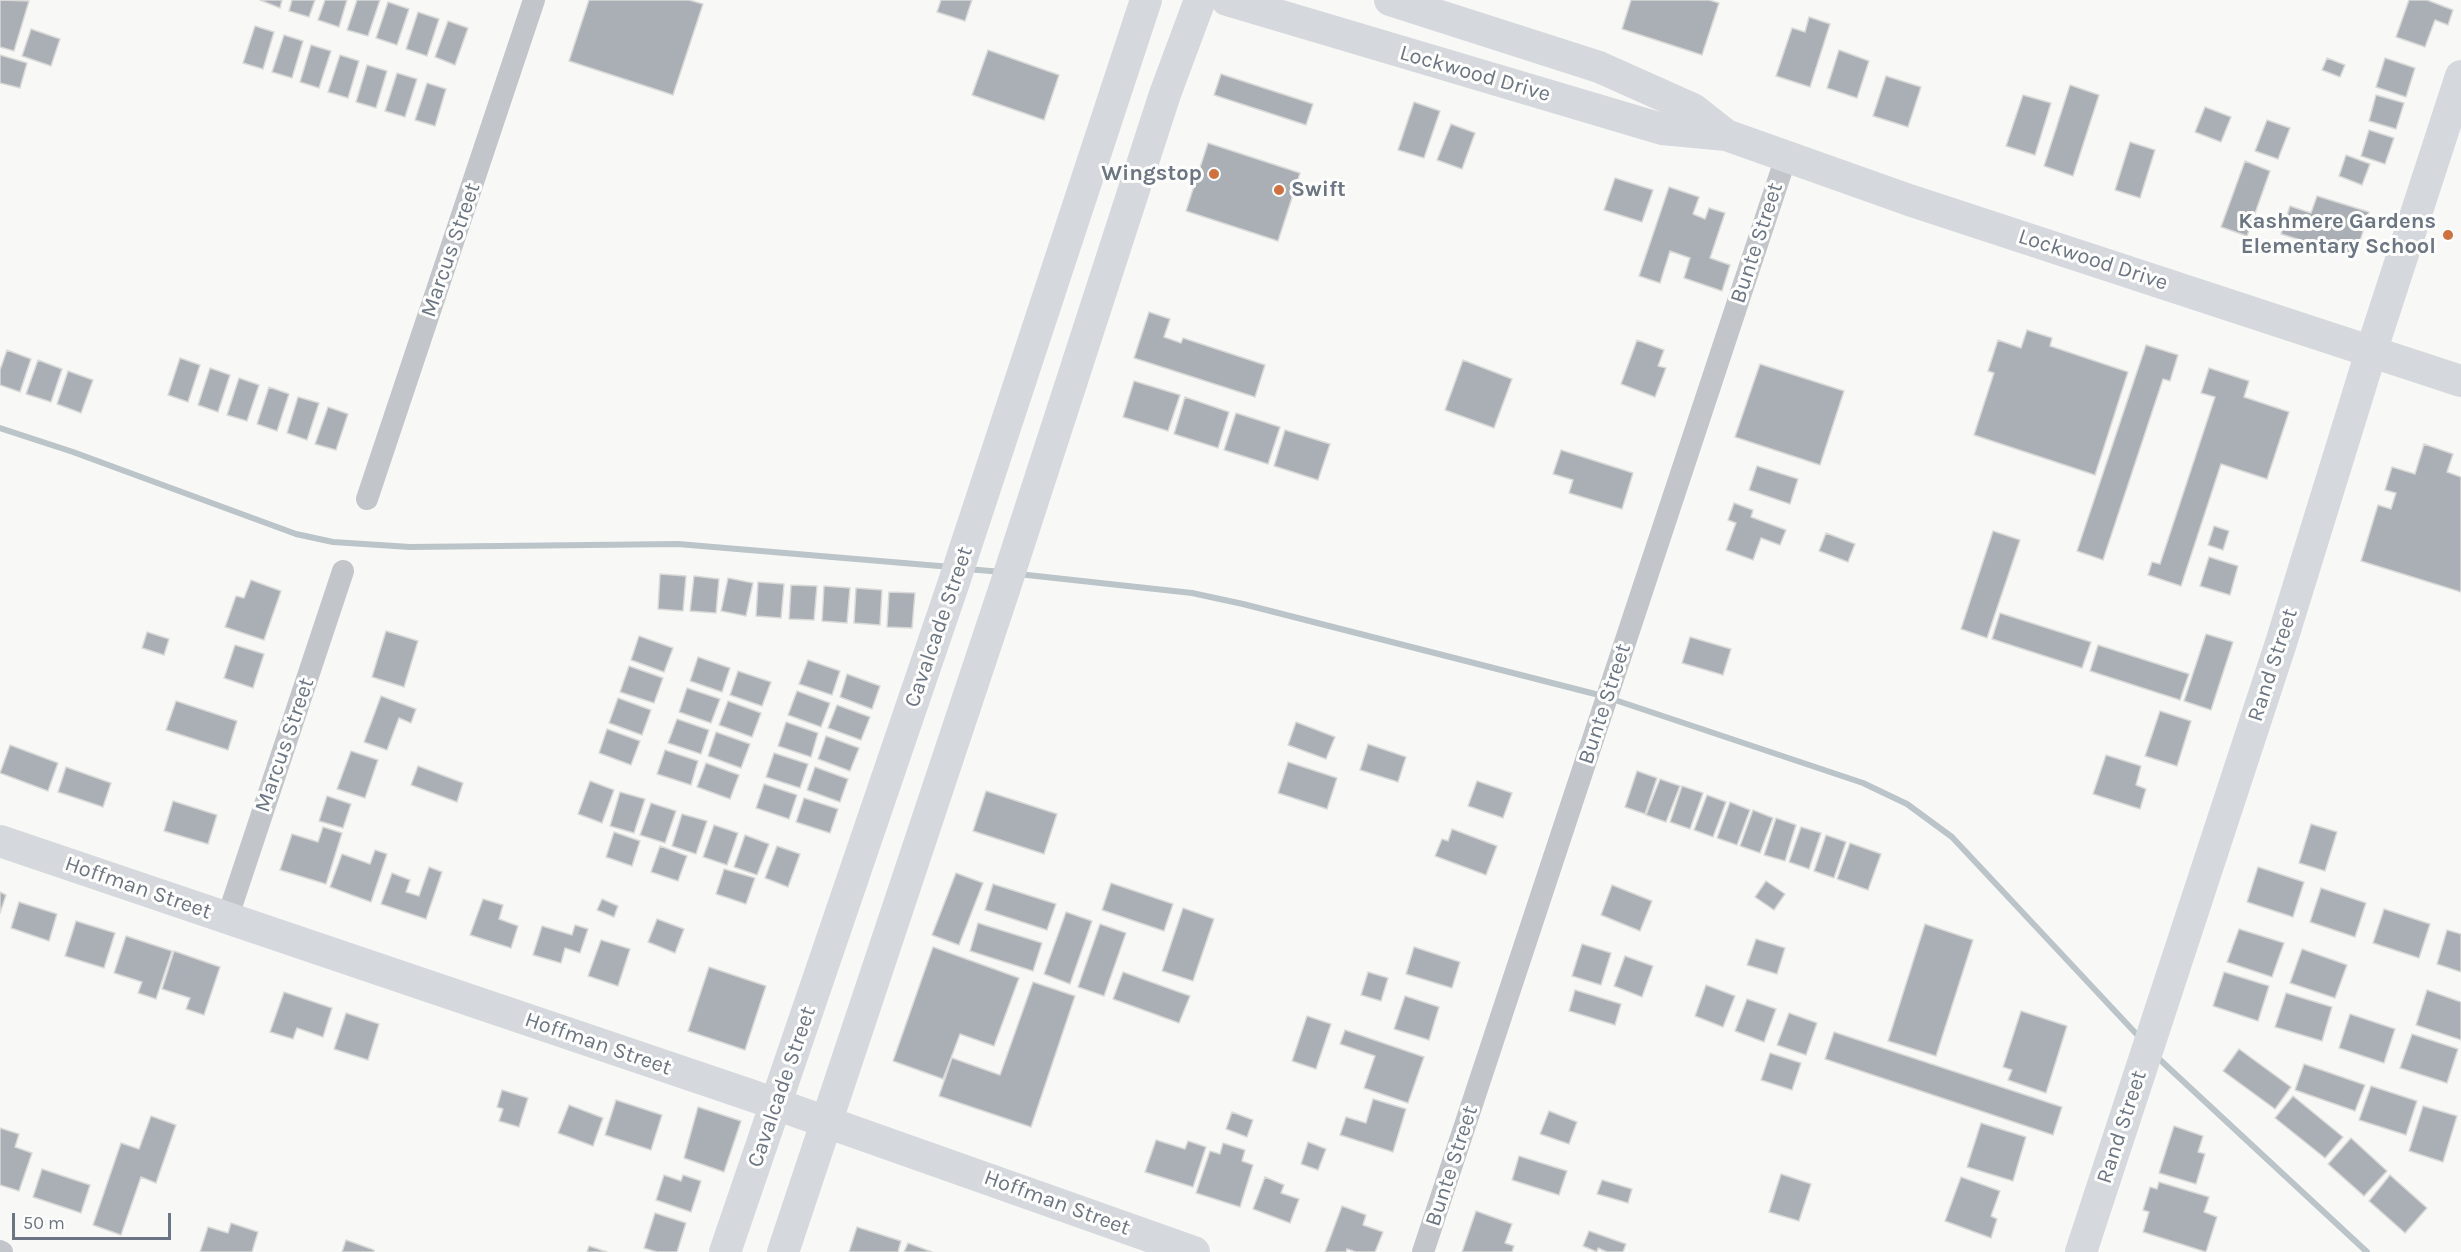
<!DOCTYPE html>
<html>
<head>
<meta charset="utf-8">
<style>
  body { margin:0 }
  #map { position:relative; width:2461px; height:1252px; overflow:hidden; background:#f8f8f6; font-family:Karla,sans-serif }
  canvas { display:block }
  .scale { position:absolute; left:12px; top:1213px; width:159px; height:27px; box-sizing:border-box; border:3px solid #6b7583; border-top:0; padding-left:8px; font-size:18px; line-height:21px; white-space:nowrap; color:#6b7583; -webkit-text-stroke:4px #fff; paint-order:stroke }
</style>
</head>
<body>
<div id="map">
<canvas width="2461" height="1252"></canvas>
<div class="scale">50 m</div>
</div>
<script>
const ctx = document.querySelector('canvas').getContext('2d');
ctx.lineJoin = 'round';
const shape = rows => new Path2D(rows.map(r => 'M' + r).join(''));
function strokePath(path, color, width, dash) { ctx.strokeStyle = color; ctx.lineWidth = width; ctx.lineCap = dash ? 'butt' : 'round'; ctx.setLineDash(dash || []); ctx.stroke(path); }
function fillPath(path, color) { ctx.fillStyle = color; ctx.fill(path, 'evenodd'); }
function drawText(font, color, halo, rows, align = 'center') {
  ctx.font = font + ' Karla,sans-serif'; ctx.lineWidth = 6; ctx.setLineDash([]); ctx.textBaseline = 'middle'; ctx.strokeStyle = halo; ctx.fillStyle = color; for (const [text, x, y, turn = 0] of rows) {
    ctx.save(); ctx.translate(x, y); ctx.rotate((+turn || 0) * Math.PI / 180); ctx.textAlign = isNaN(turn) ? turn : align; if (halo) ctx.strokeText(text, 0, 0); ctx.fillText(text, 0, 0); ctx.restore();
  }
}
const stream = shape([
  [0,428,73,452,296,534,333,542,410,547,678,544,951,567],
  [967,569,1002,572],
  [1018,574,1192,593,1243,604,1603,696],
  [1612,699,1863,783,1907,804,1952,837,2142,1040],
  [2157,1057,2367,1252]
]);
const building = shape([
  [0,0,29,1,14,51,0,47,0,0],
  [260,0,282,0,280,8,260,0],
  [292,0,315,0,309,17,289,11,292,0],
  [325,0,347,0,339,27,318,20,325,0],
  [357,0,380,0,368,36,347,30,357,0],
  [589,0,689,0,703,4,673,95,569,61,589,0],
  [941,0,972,0,965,21,937,12,941,0],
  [1631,0,1709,0,1719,3,1702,55,1622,29,1631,0],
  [2409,0,2427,0,2453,10,2448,25,2435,20,2425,47,2396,37,2409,0],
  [388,2,409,9,397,45,376,38,388,2],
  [418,12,439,19,427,56,406,49,418,12],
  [1809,17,1830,24,1810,87,1776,76,1792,28,1805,32,1809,17],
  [448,21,468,28,455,65,435,57,448,21],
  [255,26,274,32,263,69,243,63,255,26],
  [31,29,60,39,51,66,22,56,31,29],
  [284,35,303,41,292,78,272,72,284,35],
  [311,45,331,51,319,88,300,82,311,45],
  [988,50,1059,75,1044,120,972,95,988,50],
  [1839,50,1869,61,1857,98,1827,88,1839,50],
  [0,55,27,63,20,88,0,83,0,55],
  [340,55,359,61,348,98,328,92,340,55],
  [2327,58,2345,65,2340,77,2322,70,2327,58],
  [2385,58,2415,68,2406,97,2376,87,2385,58],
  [367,65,387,71,376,108,356,102,367,65],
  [397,73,417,79,405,117,385,111,397,73],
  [1221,74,1313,104,1306,125,1214,95,1221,74],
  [1886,76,1921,87,1908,127,1873,116,1886,76],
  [427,83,446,89,435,126,415,120,427,83],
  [2070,85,2099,95,2073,176,2044,166,2070,85],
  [2023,95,2051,103,2035,155,2006,146,2023,95],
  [2376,95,2404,103,2396,129,2369,121,2376,95],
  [1414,102,1440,111,1424,158,1398,150,1414,102],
  [2205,107,2231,117,2221,142,2195,132,2205,107],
  [2267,120,2290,128,2278,159,2255,151,2267,120],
  [1451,124,1475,133,1462,169,1437,160,1451,124],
  [2369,130,2394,138,2385,164,2361,156,2369,130],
  [2130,142,2155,150,2140,198,2115,190,2130,142],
  [1208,143,1300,173,1278,241,1186,211,1208,143],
  [2346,155,2370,164,2362,185,2339,176,2346,155],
  [2245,161,2270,171,2247,236,2221,227,2245,161],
  [1615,178,1653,190,1642,222,1604,210,1615,178],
  [1669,187,1699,197,1693,214,1705,219,1709,208,1725,213,1710,258,1730,265,1722,291,1684,278,1690,258,1670,251,1660,283,1639,276,1669,187],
  [2317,196,2369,212,2355,257,2281,234,2290,206,2311,213,2317,196],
  [1149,312,1170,319,1164,337,1181,343,1183,338,1265,365,1255,397,1134,358,1149,312],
  [2027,330,2052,338,2050,346,2128,372,2095,475,1974,435,1994,373,1988,371,1998,340,2021,348,2027,330],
  [1637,340,1664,350,1658,366,1666,368,1655,397,1621,384,1637,340],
  [2146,345,2178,355,2170,381,2163,379,2103,560,2077,551,2146,345],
  [7,350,31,359,20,392,0,385,0,370,7,350],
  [180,358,200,365,188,402,168,395,180,358],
  [38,360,62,369,51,402,26,394,38,360],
  [1463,360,1512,379,1494,428,1445,410,1463,360],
  [1760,364,1844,391,1820,465,1735,437,1760,364],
  [210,368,230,375,218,412,198,405,210,368],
  [2209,368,2249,381,2244,397,2289,412,2267,479,2221,464,2181,586,2148,575,2152,562,2160,564,2215,397,2201,393,2209,368],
  [68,371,93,380,81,413,57,404,68,371],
  [239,378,259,385,247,421,227,415,239,378],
  [1134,381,1180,395,1168,431,1123,417,1134,381],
  [269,387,289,394,277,431,257,424,269,387],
  [298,397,319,403,307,440,287,433,298,397],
  [1185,397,1229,412,1218,448,1174,434,1185,397],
  [328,407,348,414,336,450,315,444,328,407],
  [1236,413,1280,427,1268,464,1224,450,1236,413],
  [1285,430,1330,444,1318,480,1274,466,1285,430],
  [2424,444,2453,454,2447,472,2461,477,2461,592,2361,561,2378,505,2391,509,2396,493,2385,490,2392,467,2415,474,2424,444],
  [1561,450,1633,473,1622,509,1569,493,1573,480,1553,474,1561,450],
  [1757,466,1798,479,1790,504,1749,490,1757,466],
  [1734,503,1753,510,1751,517,1786,530,1780,545,1761,538,1753,560,1726,550,1736,523,1728,520,1734,503],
  [2214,526,2229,531,2223,550,2208,545,2214,526],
  [1993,531,2020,540,1987,638,1961,629,1993,531],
  [1826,533,1855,544,1848,562,1819,551,1826,533],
  [2209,557,2238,566,2230,595,2200,586,2209,557],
  [660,574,686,576,683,611,658,609,660,574],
  [694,576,719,579,716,613,690,611,694,576],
  [728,578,753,583,746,616,721,611,728,578],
  [251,580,281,591,264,640,225,627,236,596,244,598,251,580],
  [758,582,784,584,781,618,756,616,758,582],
  [791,585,817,586,814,620,789,619,791,585],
  [824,586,850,588,847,623,822,621,824,586],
  [856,588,882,590,880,625,854,623,856,588],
  [889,592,915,593,912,628,887,627,889,592],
  [2000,613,2091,642,2082,668,1992,639,2000,613],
  [386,631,418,641,404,687,372,677,386,631],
  [147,632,169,639,164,655,142,648,147,632],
  [2206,634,2233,642,2211,710,2184,701,2206,634],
  [639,636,673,648,664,672,631,660,639,636],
  [1690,637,1731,649,1723,675,1682,663,1690,637],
  [235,645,264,654,253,688,224,678,235,645],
  [2098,645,2189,674,2180,700,2090,671,2098,645],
  [698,657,730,668,722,692,690,681,698,657],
  [808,660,840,671,832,695,799,684,808,660],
  [629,666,663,678,654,703,620,692,629,666],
  [738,671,771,682,762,706,730,695,738,671],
  [847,674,880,686,872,709,840,697,847,674],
  [687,688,720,699,711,723,679,712,687,688],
  [797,691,830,703,821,727,788,715,797,691],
  [381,696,416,709,411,723,399,718,387,750,364,742,381,696],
  [618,698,651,710,642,735,609,723,618,698],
  [176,701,237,721,228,750,166,730,176,701],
  [728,701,761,713,752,737,719,725,728,701],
  [837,705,870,717,861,740,828,728,837,705],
  [2160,711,2191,721,2177,766,2145,756,2160,711],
  [677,719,709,730,701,754,668,743,677,719],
  [786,722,818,733,811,757,778,746,786,722],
  [1296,722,1335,737,1326,759,1288,745,1296,722],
  [607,729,640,741,631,765,599,753,607,729],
  [716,732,750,744,741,768,708,756,716,732],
  [826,736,859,748,850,771,818,759,826,736],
  [1368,744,1406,757,1398,782,1360,770,1368,744],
  [10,745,58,763,48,791,0,773,10,745],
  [665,750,698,761,691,785,657,774,665,750],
  [351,751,378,760,365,798,337,789,351,751],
  [774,753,808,764,800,788,766,777,774,753],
  [2106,755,2141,766,2136,785,2146,789,2140,809,2093,794,2106,755],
  [1288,762,1337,778,1327,809,1278,793,1288,762],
  [706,763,739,775,730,799,697,787,706,763],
  [418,766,463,783,457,802,411,785,418,766],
  [66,767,111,783,103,807,58,792,66,767],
  [815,767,848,779,840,802,807,790,815,767],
  [1637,771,1657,778,1645,814,1625,807,1637,771],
  [1660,779,1680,786,1666,822,1646,815,1660,779],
  [590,781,614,790,602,823,578,814,590,781],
  [1477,781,1512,793,1503,818,1468,806,1477,781],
  [764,784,797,795,789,819,756,808,764,784],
  [1682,786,1703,793,1690,829,1670,822,1682,786],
  [986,791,1057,814,1044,854,973,831,986,791],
  [620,792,645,799,634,833,610,826,620,792],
  [1707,795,1726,802,1713,837,1694,830,1707,795],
  [327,796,351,804,343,828,319,821,327,796],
  [804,798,838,809,830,833,796,822,804,798],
  [173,801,217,815,208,844,164,831,173,801],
  [1730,802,1750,810,1737,845,1717,838,1730,802],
  [651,803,676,811,665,843,640,835,651,803],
  [1753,810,1773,818,1760,853,1740,846,1753,810],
  [682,814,707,821,696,854,672,846,682,814],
  [1776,818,1796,825,1785,861,1764,855,1776,818],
  [2311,824,2337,832,2325,871,2299,863,2311,824],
  [714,825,738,833,727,865,703,857,714,825],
  [323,827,342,833,326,884,280,870,292,834,318,842,323,827],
  [1801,827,1821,833,1809,869,1789,862,1801,827],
  [1452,829,1497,846,1486,875,1435,856,1442,839,1448,841,1452,829],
  [614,832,640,841,632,866,606,857,614,832],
  [745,835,769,844,757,875,734,867,745,835],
  [1826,835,1846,842,1834,878,1814,871,1826,835],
  [1850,843,1881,854,1868,890,1837,879,1850,843],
  [660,846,687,856,678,881,651,872,660,846],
  [777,846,800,854,788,887,765,878,777,846],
  [375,850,387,854,371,902,330,887,342,854,370,864,375,850],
  [429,867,442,872,426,919,381,904,392,873,410,880,406,892,419,896,429,867],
  [2258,867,2304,882,2293,917,2247,902,2258,867],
  [724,869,755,878,746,904,716,894,724,869],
  [956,873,983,883,959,945,932,935,956,873],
  [1766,881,1785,894,1774,910,1755,897,1766,881],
  [1111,883,1173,904,1164,931,1102,910,1111,883],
  [993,884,1056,904,1047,930,985,910,993,884],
  [1612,885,1652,901,1640,931,1601,915,1612,885],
  [2321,888,2366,903,2355,937,2310,922,2321,888],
  [0,892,6,895,0,913,0,892],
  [483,899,503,905,499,919,518,926,511,948,470,935,483,899],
  [602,899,618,906,614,917,597,910,602,899],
  [19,902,57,914,49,941,11,928,19,902],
  [1183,908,1214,919,1193,981,1162,971,1183,908],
  [2384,909,2430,924,2419,958,2373,943,2384,909],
  [1066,912,1092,921,1070,984,1044,974,1066,912],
  [657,919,684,929,675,953,648,942,657,919],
  [76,921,115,933,104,968,65,956,76,921],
  [978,923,1042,943,1033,971,970,951,978,923],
  [1100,924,1126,933,1104,996,1078,987,1100,924],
  [1925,924,1973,940,1936,1056,1888,1041,1925,924],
  [575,925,588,929,580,953,565,948,561,963,533,955,542,926,572,935,575,925],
  [2239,929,2284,943,2272,977,2227,962,2239,929],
  [2447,930,2461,934,2461,972,2437,964,2447,930],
  [126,936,172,951,156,999,138,993,142,982,114,973,126,936],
  [1756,939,1785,948,1777,974,1747,965,1756,939],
  [601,940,630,949,618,986,588,976,601,940],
  [1582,944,1611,953,1601,985,1572,976,1582,944],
  [933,947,1019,978,994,1046,960,1034,943,1079,893,1061,933,947],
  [1414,947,1460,962,1452,988,1406,974,1414,947],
  [2302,949,2347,965,2335,998,2290,983,2302,949],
  [174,951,220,967,204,1015,186,1009,190,998,162,989,174,951],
  [1625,956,1653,966,1642,997,1614,986,1625,956],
  [709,967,766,986,745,1050,688,1031,709,967],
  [1123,972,1190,996,1179,1023,1113,999,1123,972],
  [1368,972,1388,978,1381,1001,1361,995,1368,972],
  [2224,972,2269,986,2258,1021,2213,1006,2224,972],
  [1033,982,1075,996,1031,1127,939,1096,952,1058,1000,1075,1033,982],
  [1706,985,1735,996,1723,1027,1695,1016,1706,985],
  [1575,990,1621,1004,1615,1025,1569,1011,1575,990],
  [2427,990,2461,1002,2461,1040,2416,1025,2427,990],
  [284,992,332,1008,323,1037,297,1028,293,1039,270,1032,284,992],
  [2286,993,2332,1007,2322,1041,2275,1027,2286,993],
  [1405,996,1439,1007,1429,1040,1394,1029,1405,996],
  [1747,999,1776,1009,1764,1042,1735,1031,1747,999],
  [2021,1011,2067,1026,2046,1093,2008,1080,2012,1070,2003,1067,2021,1011],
  [346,1013,379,1024,368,1060,334,1049,346,1013],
  [1789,1013,1817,1023,1806,1055,1777,1045,1789,1013],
  [2350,1014,2395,1029,2384,1063,2339,1048,2350,1014],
  [1307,1016,1331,1024,1316,1069,1292,1061,1307,1016],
  [1345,1030,1424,1057,1408,1103,1364,1088,1375,1056,1340,1044,1345,1030],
  [1834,1032,2062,1107,2053,1135,1825,1059,1834,1032],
  [2412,1034,2458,1049,2447,1083,2400,1068,2412,1034],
  [2239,1049,2291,1087,2275,1109,2223,1071,2239,1049],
  [1770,1053,1801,1063,1792,1090,1761,1080,1770,1053],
  [2304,1064,2365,1085,2355,1111,2295,1090,2304,1064],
  [2371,1086,2417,1101,2406,1135,2359,1120,2371,1086],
  [502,1090,528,1098,519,1127,499,1121,503,1109,497,1107,502,1090],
  [2293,1096,2343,1137,2325,1158,2275,1118,2293,1096],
  [1373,1099,1406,1109,1393,1152,1340,1135,1346,1117,1366,1123,1373,1099],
  [616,1100,662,1115,651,1150,605,1135,616,1100],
  [569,1105,603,1118,593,1146,558,1133,569,1105],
  [2423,1106,2457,1116,2443,1162,2409,1151,2423,1106],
  [698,1107,741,1121,724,1172,684,1158,698,1107],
  [1549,1111,1577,1122,1569,1144,1540,1134,1549,1111],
  [1232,1112,1253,1120,1247,1137,1226,1129,1232,1112],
  [151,1116,176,1125,156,1183,141,1177,121,1235,93,1225,121,1143,139,1149,151,1116],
  [1981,1123,2026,1137,2013,1181,1967,1167,1981,1123],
  [2174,1126,2203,1136,2198,1152,2205,1154,2196,1184,2159,1173,2174,1126],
  [0,1128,19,1134,15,1147,32,1153,19,1191,0,1185,0,1128],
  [2351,1138,2387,1171,2364,1196,2328,1164,2351,1138],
  [1156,1140,1185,1149,1188,1141,1206,1147,1193,1187,1145,1172,1156,1140],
  [1308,1142,1326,1149,1318,1170,1301,1164,1308,1142],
  [1223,1143,1245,1150,1242,1161,1253,1165,1240,1207,1196,1193,1210,1151,1220,1154,1223,1143],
  [1519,1156,1567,1171,1559,1195,1512,1180,1519,1156],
  [42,1169,90,1185,81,1213,33,1197,42,1169],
  [1781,1174,1811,1184,1799,1221,1769,1212,1781,1174],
  [664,1175,681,1181,683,1175,701,1181,691,1212,656,1200,664,1175],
  [2390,1175,2427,1208,2405,1233,2369,1201,2390,1175],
  [1265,1177,1284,1185,1281,1193,1299,1199,1290,1223,1253,1209,1265,1177],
  [1961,1177,2000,1191,1991,1216,1997,1219,1991,1238,1945,1221,1961,1177],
  [1602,1180,1632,1189,1628,1203,1597,1194,1602,1180],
  [2159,1182,2209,1197,2204,1212,2217,1217,2206,1252,2143,1232,2149,1212,2143,1210,2150,1187,2157,1189,2159,1182],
  [1342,1206,1366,1215,1363,1225,1383,1232,1375,1252,1356,1252,1347,1249,1346,1252,1325,1252,1342,1206],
  [1476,1211,1512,1224,1505,1243,1514,1246,1512,1252,1462,1252,1476,1211],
  [655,1213,686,1223,677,1252,657,1252,644,1248,655,1213],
  [231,1223,258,1232,252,1252,200,1252,208,1227,228,1233,231,1223],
  [857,1227,901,1241,898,1252,849,1252,857,1227],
  [1589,1231,1626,1244,1623,1252,1607,1252,1598,1248,1597,1252,1583,1246,1589,1231],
  [346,1240,374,1250,374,1252,342,1252,346,1240],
  [908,1243,932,1252,904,1252,908,1243],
  [589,1246,607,1252,587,1252,589,1246]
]);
const street = shape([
  [367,499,534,0],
  [227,919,343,571],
  [0,1251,2,1252],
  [1423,1252,1786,157]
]);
const secondary = shape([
  [1227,0,1662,129,1726,135,1909,200,2461,381],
  [1390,0,1599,67,1693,109,1726,135],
  [0,841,750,1095,1194,1252],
  [725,1252,953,585,1146,0],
  [783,1252,1003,593,1165,94,1200,0],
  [2081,1252,2281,643,2371,352,2461,76]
]);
const markers = [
  [1214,174,6,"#cf703e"],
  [1279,190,6,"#cf703e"],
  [2448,235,6,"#cf703e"]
];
const streetNames = [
  ["Lockwood Drive",1475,74,16],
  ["Bunte Street",1757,243,-72],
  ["Marcus Street",451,250,-71],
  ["Lockwood Drive",2093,260,18],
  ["Cavalcade Street",939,627,-71],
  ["Rand Street",2273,665,-72],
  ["Bunte Street",1605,704,-72],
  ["Marcus Street",285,745,-71],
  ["Hoffman Street",138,888,19],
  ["Hoffman Street",598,1044,19],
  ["Cavalcade Street",782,1087,-71],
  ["Rand Street",2122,1127,-72],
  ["Bunte Street",1452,1166,-72],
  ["Hoffman Street",1057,1203,20]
];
const poiNames = [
  ["Wingstop",1202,174],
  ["Swift",1291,190,"left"],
  ["Kashmere Gardens",2436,222],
  ["Elementary School",2436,247]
];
strokePath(stream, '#bbc4c8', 6);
fillPath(building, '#aaafb5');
strokePath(building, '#d9dad8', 1.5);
strokePath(street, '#c2c5c9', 22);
strokePath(secondary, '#d5d8dc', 32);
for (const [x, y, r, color] of markers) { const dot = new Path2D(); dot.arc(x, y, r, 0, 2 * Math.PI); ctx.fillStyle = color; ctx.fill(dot); strokePath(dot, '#fff', 2); }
drawText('22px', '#6b7583', '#fff', streetNames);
drawText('bold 22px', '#6b7583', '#fff', poiNames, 'right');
</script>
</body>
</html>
